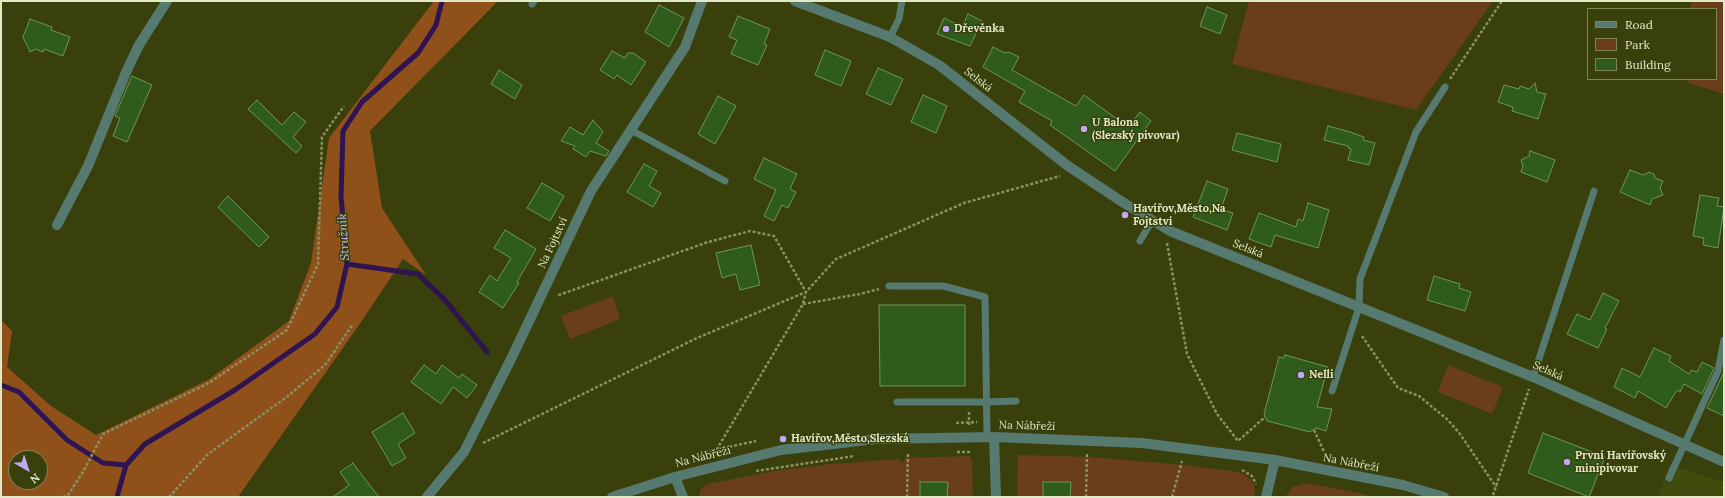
<!DOCTYPE html>
<html>
<head>
<meta charset="utf-8">
<style>
  body { margin:0 }
  #map { position:relative; width:1725px; height:498px; overflow:hidden; background:#39400b; font-family:Lora,serif }
  canvas { display:block }
  .frame { position:absolute; inset:0; border:2px solid #e1e9c6; pointer-events:none }
  .legend { position:absolute; left:1587px; top:8px; width:130px; height:72px; box-sizing:border-box; background:#39400b; border:1px solid #7c8456; margin:0; padding:5px 7px; list-style:none; font-size:12px; color:#e1e9c6 }
  .legend li { display:flex; align-items:center; gap:8px; height:20px }
  .legend b { width:20px; border:1px solid #7c8456 }
  .north { position:absolute; left:8px; top:450px; width:40px; height:40px; box-sizing:border-box; background:#39400b; border:1px solid #7c8456; border-radius:50%; rotate:141deg; font-size:11px; font-weight:700; line-height:16px; text-align:center; color:#e1e9c6 }
  .north::after { content:''; display:block; margin:auto; width:14px; height:18px; background:#bfa9f4; clip-path:polygon(50% 0,100% 100%,50% 72%,0 100%) }
</style>
</head>
<body>
<div id="map">
<canvas width="1725" height="498"></canvas>
<div class="frame"></div>
<ul class="legend">
<li><b style="height:5px;background:#567970"></b>Road</li>
<li><b style="height:11px;background:#6a3e1b"></b>Park</li>
<li><b style="height:11px;background:#2f5c1c"></b>Building</li>
</ul>
<div class="north">N</div>
</div>
<script>
const ctx = document.querySelector('canvas').getContext('2d');
ctx.lineJoin = 'round';
function fillPath(path, color) { ctx.fillStyle = color; ctx.fill(path, 'evenodd'); }
const shape = rows => new Path2D(rows.map(r => 'M' + r).join(''));
function strokePath(path, color, width, dash) { ctx.strokeStyle = color; ctx.lineWidth = width; ctx.lineCap = dash ? 'butt' : 'round'; ctx.setLineDash(dash || []); ctx.stroke(path); }
function drawText(font, color, halo, rows, align = 'center') {
  ctx.font = font + ' Lora,serif'; ctx.lineWidth = 3; ctx.setLineDash([]); ctx.textBaseline = 'middle'; ctx.strokeStyle = halo; ctx.fillStyle = color; for (const [text, x, y, turn = 0] of rows) {
    ctx.save(); ctx.translate(x, y); ctx.rotate((+turn || 0) * Math.PI / 180); ctx.textAlign = isNaN(turn) ? turn : align; if (halo) ctx.strokeText(text, 0, 0); ctx.fillText(text, 0, 0); ctx.restore();
  }
}
const built = shape([
  [1669,465,1724,482,1724,497,1658,497]
]);
const green = shape([
  [1249,1,1493,1,1416,110,1232,64],
  [1692,1,1724,1,1724,94,1689,83,1688,79,1716,79,1716,9,1689,9],
  [613,296,620,319,570,339,561,316],
  [1448,365,1503,387,1492,414,1438,392],
  [1020,455,1089,457,1184,465,1239,472,1245,475,1251,480,1254,485,1255,497,1017,497,1018,456],
  [969,456,972,460,973,497,699,497,701,489,708,484,774,471,830,464,899,459,900,462,904,462,905,458],
  [1306,483,1359,493,1375,497,1285,497,1293,487]
]);
const forest = shape([
  [434,1,498,1,370,131,382,208,426,275,403,259,359,325,238,497,1,497,1,320,12,331,7,367,51,406,96,435,208,380,289,321,311,263,329,138],
  [16,458,40,458,40,482,16,482]
]);
const stream = shape([
  [347,264,418,274,445,300,487,352],
  [1,385,19,392,67,440,103,463,126,465],
  [117,497,126,465,145,444,235,390,315,334,337,307,347,264,341,196,343,131,362,102,418,53,436,25,442,1]
]);
const building = shape([
  [659,5,684,18,669,47,645,32,659,5],
  [1207,7,1227,15,1220,34,1200,26,1207,7],
  [968,14,982,21,970,46,937,34,944,18,962,27,968,14],
  [738,16,770,29,764,44,767,45,758,65,731,54,737,40,729,37,738,16],
  [30,19,52,27,51,30,70,37,63,56,44,49,43,52,36,49,30,52,23,37,30,19],
  [993,47,1005,53,1009,52,1019,57,1012,70,1076,106,1084,95,1128,127,1140,112,1151,121,1115,171,1050,125,1052,121,1019,102,1025,91,983,67,993,47],
  [825,50,851,61,841,86,815,75,825,50],
  [612,51,625,58,628,53,633,53,646,62,631,85,617,75,614,79,600,70,612,51],
  [878,68,903,79,891,105,866,94,878,68],
  [499,70,522,85,515,99,491,84,499,70],
  [132,76,152,85,127,142,113,136,120,118,115,116,132,76],
  [1535,83,1537,92,1546,94,1538,119,1512,111,1513,107,1498,102,1504,85,1519,89,1520,86,1529,89,1535,83],
  [923,95,947,106,936,133,911,122,923,95],
  [718,96,736,106,715,144,698,134,718,96],
  [257,100,282,125,294,112,306,122,293,137,302,146,296,153,248,109,257,100],
  [593,120,603,132,596,143,609,151,606,156,590,151,586,157,573,149,575,146,561,141,570,127,583,135,593,120],
  [1328,126,1350,132,1364,137,1363,140,1375,143,1369,165,1348,160,1351,149,1348,148,1348,146,1324,140,1328,126],
  [1237,133,1281,144,1277,162,1232,150,1237,133],
  [1530,151,1555,160,1547,182,1521,172,1523,166,1521,160,1529,156,1530,151],
  [764,158,797,174,790,189,796,192,788,208,782,205,774,221,764,216,776,190,754,179,764,158],
  [644,164,657,171,649,186,661,193,653,207,627,192,644,164],
  [1630,170,1643,175,1649,172,1654,174,1655,178,1663,181,1660,188,1663,195,1652,199,1650,205,1620,192,1630,170],
  [1207,181,1228,189,1221,209,1233,213,1227,230,1193,217,1207,181],
  [542,183,564,196,550,221,527,208,542,183],
  [1700,195,1719,198,1717,206,1724,207,1718,248,1703,245,1704,238,1693,236,1700,195],
  [228,196,269,237,259,247,218,207,228,196],
  [1308,203,1329,210,1318,248,1275,235,1271,247,1249,239,1259,213,1296,227,1298,219,1303,221,1308,203],
  [505,230,536,249,517,282,519,283,503,308,479,292,490,275,497,281,511,258,494,248,505,230],
  [751,245,760,285,740,290,736,274,722,278,716,253,751,245],
  [1434,276,1460,284,1459,288,1471,292,1465,311,1427,300,1434,276],
  [1603,293,1619,301,1605,328,1607,329,1598,348,1567,334,1577,314,1590,320,1603,293],
  [879,305,965,305,965,386,880,386,879,305],
  [1654,348,1671,356,1669,361,1689,374,1691,370,1697,372,1702,362,1714,368,1702,394,1684,384,1680,392,1677,390,1666,408,1638,391,1635,398,1614,387,1622,368,1640,377,1654,348],
  [1285,355,1328,367,1317,407,1332,409,1326,431,1316,428,1310,432,1267,421,1265,417,1264,414,1279,357,1284,358,1285,355],
  [424,365,436,374,442,365,459,378,462,374,477,385,467,398,453,387,441,404,411,382,424,365],
  [1724,372,1724,416,1707,408,1724,372],
  [403,413,415,433,398,444,406,458,392,466,372,432,403,413],
  [1543,433,1605,457,1589,497,1528,473,1543,433],
  [353,463,361,474,379,497,333,497,349,485,340,472,353,463],
  [920,482,948,482,947,497,920,497,920,482],
  [1043,482,1071,482,1070,497,1043,497,1043,482]
]);
const path = shape([
  [1450,79,1502,1],
  [1167,243,1187,354,1217,414,1238,441,1265,417],
  [803,304,860,294,879,289],
  [1362,336,1398,388,1419,396,1448,420,1460,434,1496,487],
  [969,412,969,425],
  [956,423,977,422],
  [1314,430,1326,456],
  [483,443,697,338,806,292,774,236,750,231,708,242,556,296],
  [957,452,970,452,970,450],
  [700,453,756,441],
  [714,454,803,304,806,292,836,259,964,203,1060,176],
  [1242,470,1252,476,1256,484],
  [756,471,854,456],
  [1493,495,1529,389],
  [63,497,68,495,83,472,103,434,209,383,287,330,318,264,322,137,344,106],
  [169,497,208,454,288,396,325,365,353,324],
  [907,497,908,452],
  [1086,497,1087,454],
  [1172,497,1182,461]
]);
const service = shape([
  [532,4,534,1],
  [890,37,899,19,902,1],
  [631,130,725,181],
  [1140,241,1152,221],
  [889,286,943,286,985,297,987,437],
  [1533,377,1594,191],
  [1332,391,1359,307,1360,279,1416,132,1445,87],
  [897,402,987,402,1016,401],
  [1669,478,1718,371,1724,340]
]);
const minor = shape([
  [795,1,890,37,939,65,1068,166,1124,203,1170,231,1533,377,1724,462],
  [57,225,88,166,127,70,139,45,167,1],
  [994,437,996,497],
  [675,477,683,497],
  [427,497,464,452,511,359,591,191,685,47,702,1],
  [612,497,675,477,781,450,876,439,994,437,1142,443,1275,460,1403,485,1444,497],
  [1266,497,1275,460]
]);
const markers = [
  [946,29,4,"#bfa9f4"],
  [1084,129,4,"#bfa9f4"],
  [1125,215,4,"#bfa9f4"],
  [1301,375,4,"#bfa9f4"],
  [783,439,4,"#bfa9f4"],
  [1567,462,4,"#bfa9f4"]
];
const poiNames = [
  ["Dřevěnka",954,29],
  ["U Balona",1092,123],
  ["(Slezský pivovar)",1092,136],
  ["Havířov,Město,Na",1133,209],
  ["Fojtství",1133,222],
  ["Nelli",1309,375],
  ["Havířov,Město,Slezská",791,439],
  ["První Havířovský",1575,456],
  ["minipivovar",1575,469]
];
const streetNames = [
  ["Selská",978,80,38],
  ["Na Fojtství",553,243,-65],
  ["Selská",1248,249,22],
  ["Selská",1548,371,24],
  ["Na Nábřeží",1027,426,2],
  ["Na Nábřeží",703,457,-14],
  ["Na Nábřeží",1351,463,11]
];
const waterNames = [
  ["Stružník",344,237,-94]
];
fillPath(built, '#424b0e');
fillPath(green, '#6a3e1b');
fillPath(forest, '#8f5119');
strokePath(stream, '#2e1452', 5);
fillPath(building, '#2f5c1c');
strokePath(building, '#6d955d', 1);
strokePath(path, '#899164', 2.5, [3, 2]);
strokePath(service, '#567970', 7);
strokePath(minor, '#567970', 10);
for (const [x, y, r, color] of markers) { const dot = new Path2D(); dot.arc(x, y, r, 0, 2 * Math.PI); ctx.fillStyle = color; ctx.fill(dot); strokePath(dot, '#39400b', 1.5); }
drawText('bold 11px', '#e1e9c6', '#39400b', poiNames, 'left');
drawText('11px', '#e1e9c6', '#39400b', streetNames);
drawText('italic 12px', '#cbbaf4', '#39400b', waterNames);
</script>
</body>
</html>
